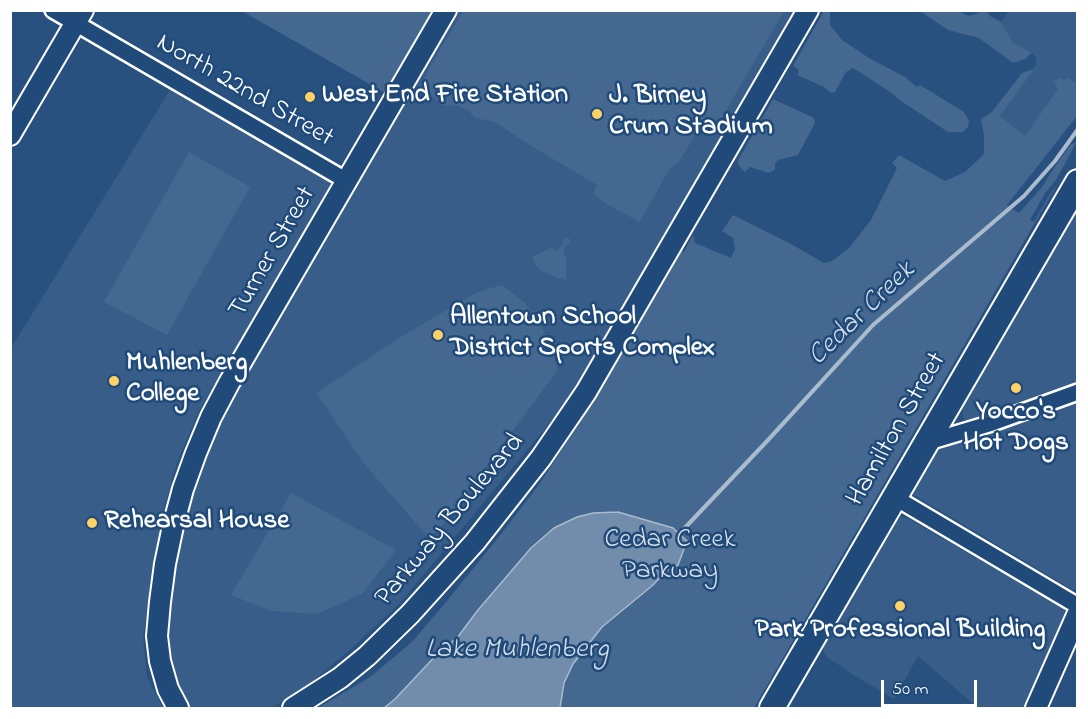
<!DOCTYPE html>
<html>
<head>
<meta charset="utf-8">
<style>
  body { margin:0 }
  #map { position:relative; width:1088px; height:719px; overflow:hidden; background:#28517f; font-family:"Indie Flower",sans-serif }
  canvas { display:block }
  .frame { position:absolute; inset:0; border:12px solid #fff; pointer-events:none }
  .scale { position:absolute; left:881px; top:680px; width:96px; height:27px; box-sizing:border-box; border:3px solid #fff; border-top:0; padding-left:8px; font-size:18px; line-height:21px; white-space:nowrap; color:#fff; -webkit-text-stroke:4px #1f4a7a; paint-order:stroke }
</style>
</head>
<body>
<div id="map">
<canvas width="1088" height="719"></canvas>
<div class="frame"></div>
<div class="scale">50 m</div>
</div>
<script>
const ctx = document.querySelector('canvas').getContext('2d');
ctx.lineJoin = 'round';
function fillPath(path, color) { ctx.fillStyle = color; ctx.fill(path, 'evenodd'); }
const shape = rows => new Path2D(rows.map(r => 'M' + r).join(''));
function strokePath(path, color, width, dash) { ctx.strokeStyle = color; ctx.lineWidth = width; ctx.lineCap = dash ? 'butt' : 'round'; ctx.setLineDash(dash || []); ctx.stroke(path); }
function drawText(font, color, halo, rows, align = 'center') {
  ctx.font = font + ' "Indie Flower",sans-serif'; ctx.lineWidth = 5; ctx.setLineDash([]); ctx.textBaseline = 'middle'; ctx.strokeStyle = halo; ctx.fillStyle = color; for (const [text, x, y, turn = 0] of rows) {
    ctx.save(); ctx.translate(x, y); ctx.rotate((+turn || 0) * Math.PI / 180); ctx.textAlign = isNaN(turn) ? turn : align; if (halo) ctx.strokeText(text, 0, 0); ctx.fillText(text, 0, 0); ctx.restore();
  }
}
const built = shape([
  [455,11,795,11,578,386,554,418,401,602,352,648,307,686,272,708,186,708,177,694,163,638,169,596,180,545,196,487,219,428,239,386,300,283,374,151],
  [1008,11,1077,11,1077,103,1025,136,1000,116,1036,65,1036,58,1032,53,1013,42,1001,22],
  [170,90,328,182,330,187,199,411,178,460,162,514,143,638,147,677,163,708,11,708,10,350],
  [1077,210,1077,383,973,421,967,421,963,418,963,408],
  [1077,399,1077,588,1074,590,1066,586,912,494,911,490,927,461,935,453,943,448],
  [902,517,909,519,1063,608,1066,615,1066,624,1028,708,978,708,918,656,894,699,852,674,827,657,824,653,823,646,898,520]
]);
const green = shape([
  [242,11,432,11,385,93],
  [463,11,463,10,784,11,722,117,696,134,678,163,670,168,639,223,632,218,603,202,593,193,597,185,528,144,495,122,475,118,469,111,459,106,444,105,419,86],
  [824,11,830,11,830,25,842,40,869,58,905,77,917,87,920,85,964,112,969,121,968,127,963,132,948,132,898,99,892,93,853,68,846,72,835,92,831,93,824,87,797,75,799,73,798,69,793,66],
  [920,11,959,11,968,16,976,14,982,11,986,11,990,16,1001,22,1013,42,1032,53,1025,59,1013,63,979,38,948,30],
  [1034,69,1000,116,1025,136,1058,89,1054,81,1061,78,1064,80,1067,78,1077,83,1077,116,1007,205,1019,213,1042,187,1054,168,1071,144,1076,143,1056,180,1045,193,1030,220,1034,222,1050,194,1058,183,754,708,318,708,370,677,412,642,446,602,505,529,538,486,580,422,690,232,692,233,682,251,684,252,693,235,695,243,731,258,735,249,733,238,722,231,733,215,791,244,824,263,832,261,849,248,871,220,897,168,892,163,899,155,945,181,965,172,984,154,984,136,981,119,992,112,1022,73],
  [773,99,814,118,815,123,798,155,778,160,775,163,775,170,769,173,750,167,745,172,740,167,737,162],
  [189,152,250,187,167,335,104,302],
  [565,237,571,240,567,245,566,245,563,255,566,256,566,280,557,278,542,271,537,267,532,257,552,247,556,251,564,244,562,242],
  [502,285,525,303,539,323,552,348,558,370,439,530,428,537,365,465,316,393,394,341,477,292],
  [291,493,396,550,362,594,317,614,271,611,231,595]
]);
const water = shape([
  [618,512,673,528,687,541,678,565,666,571,653,585,602,627,573,664,564,683,560,708,384,708,395,699,441,650,457,638,478,610,531,548,554,528,577,517,593,513,618,512]
]);
const stream = shape([
  [679,534,769,439,873,325,1024,196,1055,161,1078,129]
]);
const minor = shape([
  [53,10,347,181],
  [925,443,992,423,1078,392],
  [894,497,1078,606]
]);
const tertiary = shape([
  [10,135,83,10],
  [178,708,168,689,160,661,157,636,160,602,165,564,173,526,183,489,196,453,211,417,229,383,446,10],
  [293,708,340,678,367,656,410,614,475,542,541,458,586,392,808,10],
  [1036,708,1078,613]
]);
const primary = shape([
  [772,708,1078,182]
]);
const markers = [
  [310,97,6,"#ffd166"],
  [597,114,6,"#ffd166"],
  [438,335,6,"#ffd166"],
  [114,381,6,"#ffd166"],
  [1016,388,6,"#ffd166"],
  [92,523,6,"#ffd166"],
  [900,606,6,"#ffd166"]
];
const streetNames = [
  ["North 22nd Street",244,92,30],
  ["Turner Street",274,253,-60],
  ["Hamilton Street",898,430,-60],
  ["Parkway Boulevard",451,521,-50]
];
const poiNames = [
  ["West End Fire Station",322,97],
  ["J. Birney",609,98],
  ["Crum Stadium",609,129],
  ["Allentown School",450,319],
  ["District Sports Complex",450,350],
  ["Muhlenberg",126,365],
  ["College",126,396],
  ["Yocco's",1016,414,"center"],
  ["Hot Dogs",1016,445,"center"],
  ["Rehearsal House",104,523],
  ["Park Professional Building",900,632,"center"]
];
const parkNames = [
  ["Cedar Creek",670,542],
  ["Parkway",670,573]
];
const waterNames = [
  ["Cedar Creek",863,315,-44],
  ["Lake Muhlenberg",517,651]
];
fillPath(built, '#375d88');
fillPath(green, '#446890');
fillPath(water, '#718dab');
strokePath(water, '#aabbcd', 1.5);
strokePath(stream, '#aabbcd', 4);
strokePath(minor, '#fff', 20);
strokePath(tertiary, '#fff', 24);
strokePath(primary, '#fff', 28);
strokePath(minor, '#1f4a7a', 15);
strokePath(tertiary, '#1f4a7a', 20);
strokePath(primary, '#1f4a7a', 24);
for (const [x, y, r, color] of markers) { const dot = new Path2D(); dot.arc(x, y, r, 0, 2 * Math.PI); ctx.fillStyle = color; ctx.fill(dot); strokePath(dot, '#1f4a7a', 2); }
drawText('27px', '#fff', '#1f4a7a', streetNames);
drawText('bold 27px', '#fff', '#1f4a7a', poiNames, 'left');
drawText('27px', '#dae1e9', '#1f4a7a', parkNames);
drawText('italic 28px', '#d4dde6', '#1f4a7a', waterNames);
</script>
</body>
</html>
